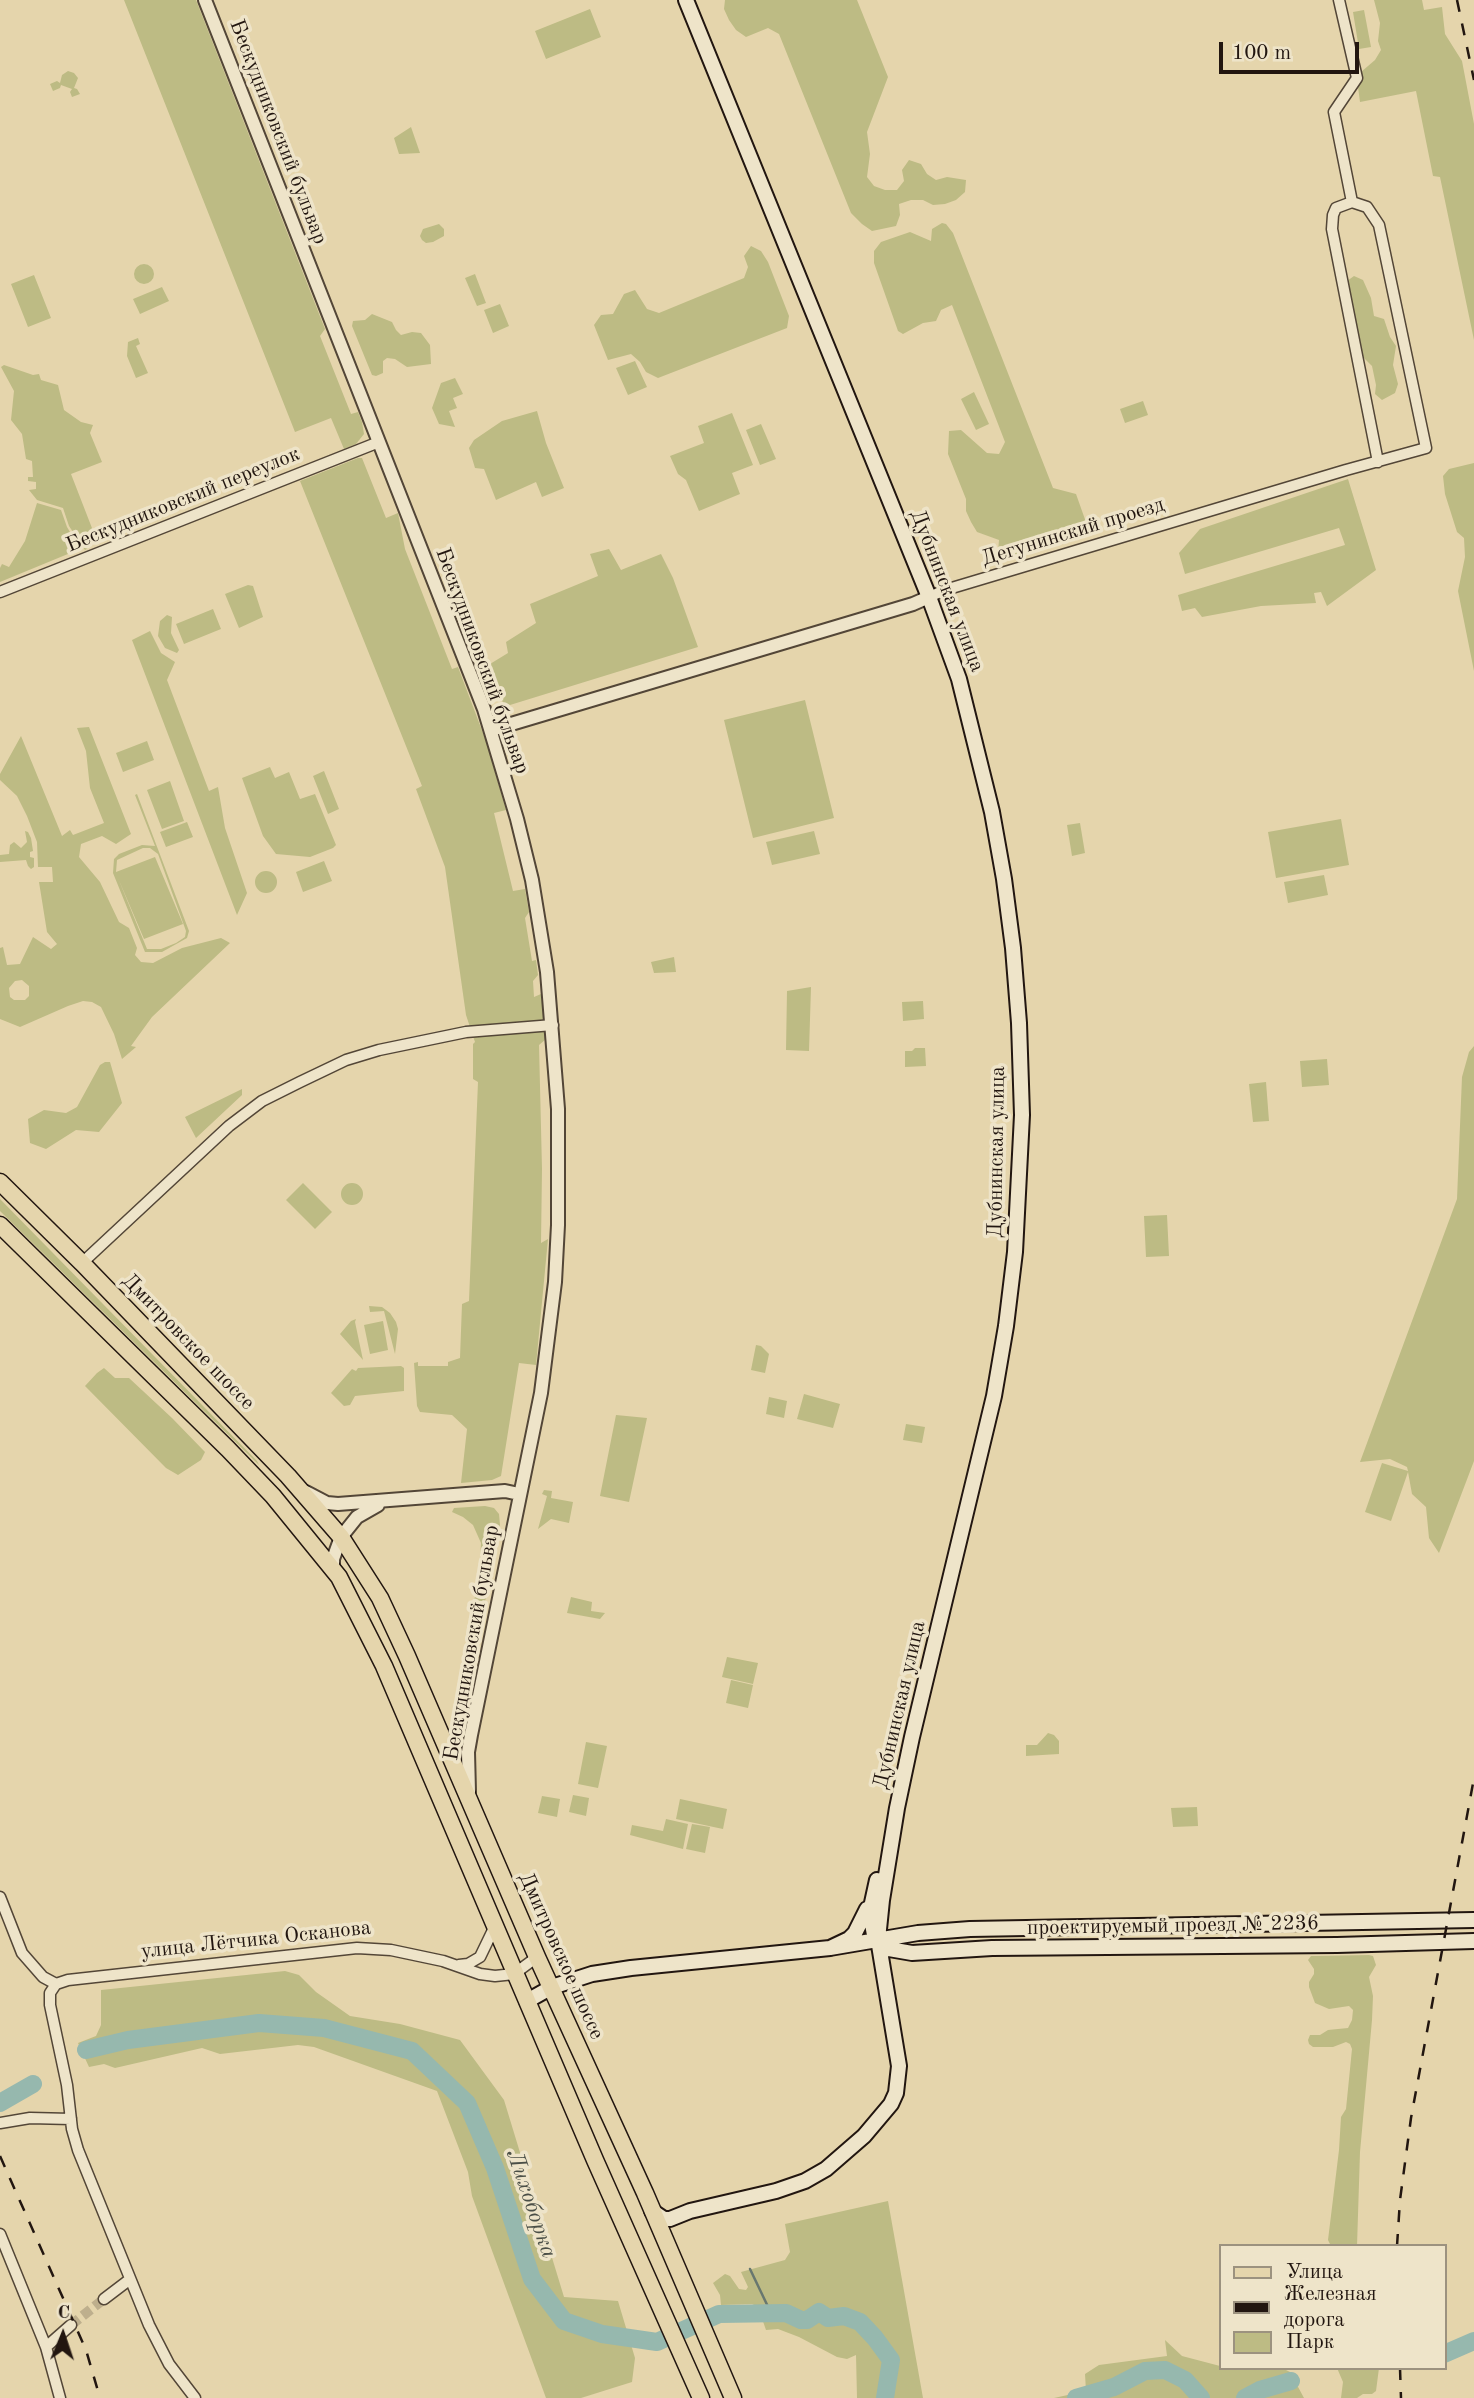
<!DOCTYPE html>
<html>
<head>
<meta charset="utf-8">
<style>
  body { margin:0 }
  #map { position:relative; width:1474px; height:2398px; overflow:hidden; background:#e5d5ac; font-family:"Old Standard TT",serif }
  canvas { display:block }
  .legend { position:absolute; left:1219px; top:2244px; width:228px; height:126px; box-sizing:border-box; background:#eee4c9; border:2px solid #9c927f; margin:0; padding:9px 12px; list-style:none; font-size:21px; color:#221610 }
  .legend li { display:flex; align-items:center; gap:14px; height:35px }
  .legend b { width:35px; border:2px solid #9c927f }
  .north { position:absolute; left:28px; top:2300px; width:70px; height:70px; -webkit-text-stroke:5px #eee4c9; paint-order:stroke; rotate:2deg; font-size:19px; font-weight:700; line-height:28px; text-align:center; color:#221610 }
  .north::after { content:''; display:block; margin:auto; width:24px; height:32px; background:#221610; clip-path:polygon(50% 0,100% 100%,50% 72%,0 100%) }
  .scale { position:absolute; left:1219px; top:42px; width:140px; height:32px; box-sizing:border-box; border:4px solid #221610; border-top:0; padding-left:9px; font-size:21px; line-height:24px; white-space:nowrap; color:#221610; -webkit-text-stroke:5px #eee4c9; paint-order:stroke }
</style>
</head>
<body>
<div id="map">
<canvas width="1474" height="2398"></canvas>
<ul class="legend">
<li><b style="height:9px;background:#e5d5ac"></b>Улица</li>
<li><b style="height:9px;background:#221610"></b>Железная дорога</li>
<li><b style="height:19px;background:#bdbb84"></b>Парк</li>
</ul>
<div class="north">С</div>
<div class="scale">100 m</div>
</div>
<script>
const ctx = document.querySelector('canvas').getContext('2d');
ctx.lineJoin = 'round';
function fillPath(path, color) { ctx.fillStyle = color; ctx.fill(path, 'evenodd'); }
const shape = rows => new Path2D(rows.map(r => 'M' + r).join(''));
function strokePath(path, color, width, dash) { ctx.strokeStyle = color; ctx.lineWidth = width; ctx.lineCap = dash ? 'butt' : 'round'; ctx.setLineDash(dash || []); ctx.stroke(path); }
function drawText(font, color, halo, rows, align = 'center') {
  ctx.font = font + ' "Old Standard TT",serif'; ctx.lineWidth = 7; ctx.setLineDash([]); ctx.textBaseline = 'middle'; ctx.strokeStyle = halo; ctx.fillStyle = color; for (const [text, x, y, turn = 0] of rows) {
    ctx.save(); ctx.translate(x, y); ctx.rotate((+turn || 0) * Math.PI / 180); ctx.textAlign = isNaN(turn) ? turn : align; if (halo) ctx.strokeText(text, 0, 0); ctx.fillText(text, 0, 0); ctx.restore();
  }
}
const green = shape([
  [124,0,196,0,325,329,320,336,351,414,358,412,362,422,364,434,356,444,344,449,331,418,295,432],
  [725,0,857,0,888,77,867,132,870,154,867,177,874,186,885,190,897,190,904,181,902,170,909,160,921,164,927,174,936,180,947,177,966,180,965,192,956,200,945,204,933,205,923,200,911,200,899,204,900,215,896,226,872,231,862,224,851,213,779,34,768,28,746,37,736,30,729,20,724,9],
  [1374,0,1422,0,1424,10,1442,7,1445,34,1462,61,1474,124,1474,340,1440,177,1433,176,1416,91,1360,102,1358,87,1361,72,1375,60,1381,50,1378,41,1380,23],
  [590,9,601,37,546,59,535,31],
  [1364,10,1371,47,1359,49,1353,12],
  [68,71,74,73,78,78,74,88,77,89,80,94,72,97,70,92,72,89,61,85,60,88,53,91,50,84,57,81,60,83,62,75],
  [411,127,420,153,399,154,394,138],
  [942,223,946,224,953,233,1053,488,1076,494,1087,525,1055,543,1043,544,1009,558,998,552,999,540,977,532,971,522,966,511,966,499,948,454,949,431,961,430,987,453,999,454,1005,442,952,305,941,310,936,321,923,323,903,334,898,331,874,263,874,251,881,242,910,232,931,241,932,229],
  [439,224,444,229,444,236,433,242,426,243,422,240,420,236,423,229],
  [751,246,761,251,768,262,789,316,787,328,658,378,646,372,640,362,631,354,608,360,594,325,601,315,613,314,624,294,635,290,647,309,659,313,744,278,748,267,744,256],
  '134 274a10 10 0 1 1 20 0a10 10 0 1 1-20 0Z',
  [475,274,486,303,477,306,465,278],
  [34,275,51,318,28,327,11,284],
  [1354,276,1363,280,1371,298,1374,316,1384,319,1390,337,1396,346,1393,365,1398,384,1395,393,1382,400,1375,394,1376,385,1372,366,1363,357,1347,288,1347,281],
  [162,287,169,301,140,314,133,299],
  [500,304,509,326,493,333,484,310],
  [372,314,392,322,396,330,401,335,412,332,421,333,430,345,431,364,407,367,395,359,387,358,383,361,383,373,376,376,372,375,352,326,353,321,365,320],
  [138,338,140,344,136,346,148,373,136,378,127,356,128,342],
  [635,361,647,387,628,395,616,368],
  [4,365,33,375,39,374,41,380,58,385,64,410,81,422,93,425,90,433,102,462,71,474,97,541,85,550,69,526,63,508,37,500,29,490,36,489,36,482,28,481,28,477,33,477,32,461,26,459,22,434,11,420,14,391,1,367],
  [455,378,463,394,453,398,457,408,449,411,455,427,439,424,432,408,441,383],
  [974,392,989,424,976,430,961,399],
  [1143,401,1148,415,1125,423,1120,409],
  [537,411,546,443,564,488,542,497,536,482,496,500,484,469,475,468,469,448,474,440,502,421],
  [732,413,753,465,732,473,740,494,699,511,686,480,678,474,670,456,704,443,698,426],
  [761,424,776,459,760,465,746,430],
  [358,458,362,458,386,518,398,513,405,549,452,669,458,667,486,741,506,810,494,813,513,891,525,889,529,912,525,918,532,961,536,960,538,975,533,981,534,997,541,994,546,1039,539,1045,542,1169,541,1243,548,1239,536,1365,519,1363,501,1476,492,1480,461,1483,467,1429,452,1415,420,1412,417,1406,414,1363,418,1362,418,1366,448,1366,448,1362,460,1358,462,1304,469,1301,478,1082,473,1079,473,1044,475,1042,466,1015,445,867,416,789,422,786,300,481],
  [1474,463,1474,671,1458,591,1465,557,1464,538,1457,532,1445,494,1443,476,1449,469],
  [1348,479,1376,570,1327,606,1321,592,1314,593,1316,603,1261,606,1202,617,1195,608,1182,611,1178,595,1345,545,1339,528,1185,574,1179,553,1200,529],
  [37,503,61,510,67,527,80,549,0,582,0,568,2,564,9,567,25,541],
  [609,549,621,570,661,554,673,578,698,647,510,705,503,703,490,664,508,653,506,642,536,623,530,604,598,576,590,554],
  [248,585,253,586,263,617,239,628,225,594],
  [213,609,221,629,184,644,176,624],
  [167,615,172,617,171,633,179,650,177,653,165,648,158,636,160,621],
  [150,631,161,653,175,662,167,680,209,791,218,787,225,828,247,893,237,915,132,640],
  [805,700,834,818,753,838,724,720],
  [89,727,131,834,116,844,102,836,81,844,79,857,100,882,119,922,129,928,137,948,135,955,141,962,153,963,182,948,221,938,230,943,152,1017,131,1046,136,1047,122,1059,114,1034,101,1007,92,1002,83,1001,68,1006,20,1027,0,1019,0,948,3,947,7,965,20,964,33,937,51,949,57,944,47,932,39,882,53,882,52,867,38,867,37,842,27,816,17,796,0,780,0,774,21,736,62,836,70,830,73,835,104,823,90,788,86,751,77,728],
  [22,980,29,986,29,996,25,1000,14,1000,10,997,9,988,15,981],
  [147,741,154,760,123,772,116,753],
  [270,767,275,778,289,772,300,799,315,794,336,845,333,848,310,857,276,854,263,836,242,778],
  [324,771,339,809,328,814,313,776],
  [170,781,184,821,162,829,147,790],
  [137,794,189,931,187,938,162,952,145,952,113,873,114,859,119,854,142,845,155,846,135,795],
  [143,848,150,848,158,854,186,931,185,937,176,943,161,949,147,949,118,878,144,939,183,924,155,857,116,872,117,860],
  [1341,819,1349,865,1276,878,1268,832],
  [187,822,193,837,166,847,160,832],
  [1080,823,1085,853,1072,856,1067,825],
  [25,831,28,832,31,838,33,851,30,852,30,857,34,858,34,867,31,869,28,866,26,860,0,862,0,855,9,854,10,845,14,842,21,848,27,842],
  [814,831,820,854,772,865,766,842],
  [324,861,332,881,303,892,296,872],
  '255 882a11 11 0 1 1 22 0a11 11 0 1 1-22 0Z',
  [1324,875,1328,895,1288,903,1284,882],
  [674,957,676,972,654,973,651,962],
  [811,987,809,1051,786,1050,787,991],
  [923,1001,924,1019,903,1021,902,1002],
  [1474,1046,1474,1461,1439,1553,1429,1538,1426,1507,1412,1494,1408,1472,1391,1521,1365,1512,1382,1463,1408,1471,1407,1467,1390,1459,1360,1462,1457,1199,1462,1077,1469,1052],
  [915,1048,925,1048,926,1066,905,1067,905,1051,912,1051],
  [1327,1059,1329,1085,1302,1087,1300,1061],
  [105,1062,110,1062,122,1103,99,1132,76,1130,46,1149,30,1143,28,1119,44,1110,66,1113,77,1107,100,1065],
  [1266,1082,1269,1121,1253,1122,1249,1084],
  [242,1089,242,1095,196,1138,185,1117],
  [303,1183,332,1212,315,1229,286,1200],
  '341 1194a11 11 0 1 1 22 0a11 11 0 1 1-22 0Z',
  [0,1199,257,1461,259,1465,0,1211],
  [1167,1215,1169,1256,1146,1257,1144,1216],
  [369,1306,382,1307,390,1313,396,1322,398,1329,395,1354,384,1311,370,1312],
  [356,1319,355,1322,363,1360,340,1334,351,1321],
  [383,1321,388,1350,370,1354,364,1325],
  [756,1345,761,1346,769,1354,765,1373,751,1370],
  [401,1366,404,1368,404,1391,355,1396,350,1405,344,1406,331,1393,352,1369,356,1371,358,1368],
  [104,1368,115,1378,129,1378,172,1418,205,1452,201,1460,178,1475,166,1468,85,1386,97,1373],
  [804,1394,840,1404,833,1428,797,1419],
  [769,1397,787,1401,784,1418,766,1414],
  [616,1415,647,1418,629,1502,600,1496],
  [906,1424,925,1427,922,1443,903,1440],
  [544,1490,552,1491,551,1498,573,1502,569,1523,551,1519,538,1529,547,1496,542,1494],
  [485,1506,494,1508,499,1514,500,1525,479,1633,467,1631,483,1562,480,1560,481,1543,473,1525,463,1517,452,1512,454,1508],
  [571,1597,592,1602,591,1611,605,1613,600,1619,567,1613],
  [727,1657,758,1663,753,1684,722,1677],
  [731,1680,753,1685,748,1708,726,1703],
  [1048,1733,1054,1735,1059,1741,1059,1754,1026,1756,1026,1745,1037,1745],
  [586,1742,607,1746,598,1788,578,1784],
  [573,1795,589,1798,586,1816,569,1812],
  [542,1796,560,1799,557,1817,538,1813],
  [680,1799,727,1809,723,1829,676,1819],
  [1197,1807,1198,1826,1173,1827,1171,1808],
  [666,1819,688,1824,683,1849,630,1835,632,1825,663,1831],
  [692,1824,710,1827,705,1853,686,1849],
  [1369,1955,1373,1956,1376,1965,1369,1977,1373,1996,1372,2020,1360,2152,1357,2246,1331,2246,1328,2240,1339,2150,1341,2117,1346,2109,1352,2049,1350,2044,1346,2042,1333,2047,1313,2047,1309,2044,1308,2040,1310,2035,1320,2035,1328,2030,1348,2028,1352,2020,1353,2010,1349,2006,1329,2009,1315,2003,1309,1987,1309,1982,1314,1974,1314,1969,1308,1960,1311,1956,1316,1956],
  [285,1971,299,1975,316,1992,350,2016,400,2024,460,2040,504,2100,564,2297,618,2301,635,2358,632,2382,581,2398,546,2398,472,2196,468,2172,437,2091,314,2047,298,2045,220,2054,202,2048,115,2068,104,2064,89,2067,78,2043,96,2036,101,2025,101,1990],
  [888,2201,923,2398,857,2398,856,2355,847,2359,837,2357,799,2337,778,2329,766,2330,758,2307,752,2304,721,2305,720,2295,713,2283,725,2274,730,2276,739,2289,746,2290,748,2287,741,2272,785,2260,790,2252,785,2224],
  [1165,2340,1182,2356,1220,2366,1220,2368,1282,2368,1290,2372,1304,2398,1054,2398,1086,2391,1085,2374,1099,2365,1167,2356],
  [1337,2368,1379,2368,1376,2391,1372,2394,1363,2394,1357,2398,1341,2398,1343,2382]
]);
const stream = shape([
  [750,2269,771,2313]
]);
const river = shape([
  [86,2050,128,2040,259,2023,324,2028,412,2051,467,2103,495,2168,532,2279,564,2321,602,2334,657,2342,719,2314,786,2313,801,2320,807,2320,819,2312,828,2318,844,2316,860,2322,875,2338,891,2360,885,2398],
  [0,2103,33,2084],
  [1444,2354,1474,2341],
  [1076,2398,1114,2387,1145,2371,1165,2370,1185,2380,1201,2398],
  [1245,2398,1260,2390,1291,2381]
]);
const minorTunnel = shape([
  [71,2325,104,2299]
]);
const minor = shape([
  [1339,0,1357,78,1334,112,1352,202],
  [0,592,379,442],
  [929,597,945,590,1346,470,1426,448,1379,225,1367,207,1352,202,1336,208,1333,215,1332,229,1378,462],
  [82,1263,229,1126,262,1101,300,1082,346,1060,379,1050,466,1032,553,1025],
  [0,1897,22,1953,43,1977,56,1984],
  [459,1965,468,1964,480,1957,494,1928],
  [56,1984,68,1980,357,1948,391,1950,443,1961,480,1974,495,1976,514,1974,537,1957],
  [56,1984,50,1993,50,2005,67,2085,72,2129,78,2150,149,2325,169,2364,195,2398],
  [0,2123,30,2118,71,2119],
  [0,2234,46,2347,60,2398],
  [104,2299,129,2280],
  [46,2347,71,2325]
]);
const tertiary = shape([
  [205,0,484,709,517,819,532,880,547,972,558,1109,558,1225,555,1282,541,1393,471,1735,468,1752,469,1792],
  [491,730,913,604,929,597],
  [306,1492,327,1503,338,1504,505,1491,519,1494],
  [333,1570,333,1559,341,1537,357,1517,378,1505]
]);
const secondary = shape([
  [877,1880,870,1912,874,1935,883,1946,889,1949,912,1953,992,1948,1337,1945,1474,1941],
  [830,1948,918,1933,970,1929,1474,1920],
  [527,2001,552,1987,592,1974,631,1968,830,1948,849,1939,855,1933,867,1909],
  [652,2211,664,2219,670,2219,690,2211,776,2191,805,2181,826,2169,864,2136,891,2104,896,2093,899,2066,878,1939,882,1900,897,1808,912,1737,994,1396,1006,1326,1015,1252,1022,1115,1019,1023,1013,948,1004,879,992,812,959,679,929,597,686,0]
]);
const primary = shape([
  [0,1182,82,1263,288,1476,341,1537,380,1598,407,1656,537,1957,645,2193,733,2398],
  [0,1225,228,1449,273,1496,339,1577,384,1666,595,2160,701,2398]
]);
const rail = shape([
  [1457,0,1474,80],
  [0,2156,86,2350,100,2398],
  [1397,2246,1400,2200,1411,2118,1474,1778],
  [1400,2368,1401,2398]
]);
const streetNames = [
  ["Бескудниковский бульвар",278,132,69],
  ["Бескудниковский переулок",183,500,-22],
  ["Дегунинский проезд",1073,532,-17],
  ["Дубнинская улица",947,591,69],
  ["Бескудниковский бульвар",482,661,70],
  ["Дубнинская улица",997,1152,-89],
  ["Дмитровское шоссе",188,1342,46],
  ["Бескудниковский бульвар",472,1643,-80],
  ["Дубнинская улица",900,1705,-77],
  ["проектируемый проезд № 2236",1173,1926,-1],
  ["улица Лётчика Осканова",256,1940,-6],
  ["Дмитровское шоссе",561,1956,66]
];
const waterNames = [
  ["Лихоборка",531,2204,71]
];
fillPath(green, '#bdbb84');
strokePath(stream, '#68776f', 2.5);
strokePath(river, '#96b8ae', 18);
strokePath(minorTunnel, '#beaf8d', 10, [10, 5]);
strokePath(minor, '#534637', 13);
strokePath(tertiary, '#534637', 16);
strokePath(secondary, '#221610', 18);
strokePath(primary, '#221610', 19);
strokePath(minor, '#eee4c9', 10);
strokePath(tertiary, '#eee4c9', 12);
strokePath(secondary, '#eee4c9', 14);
strokePath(primary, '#e5d5ac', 16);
strokePath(rail, '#221610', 2.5, [12, 12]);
drawText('21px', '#221610', '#eee4c9', streetNames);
drawText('italic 23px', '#4b4f47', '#eee4c9', waterNames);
</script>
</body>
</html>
